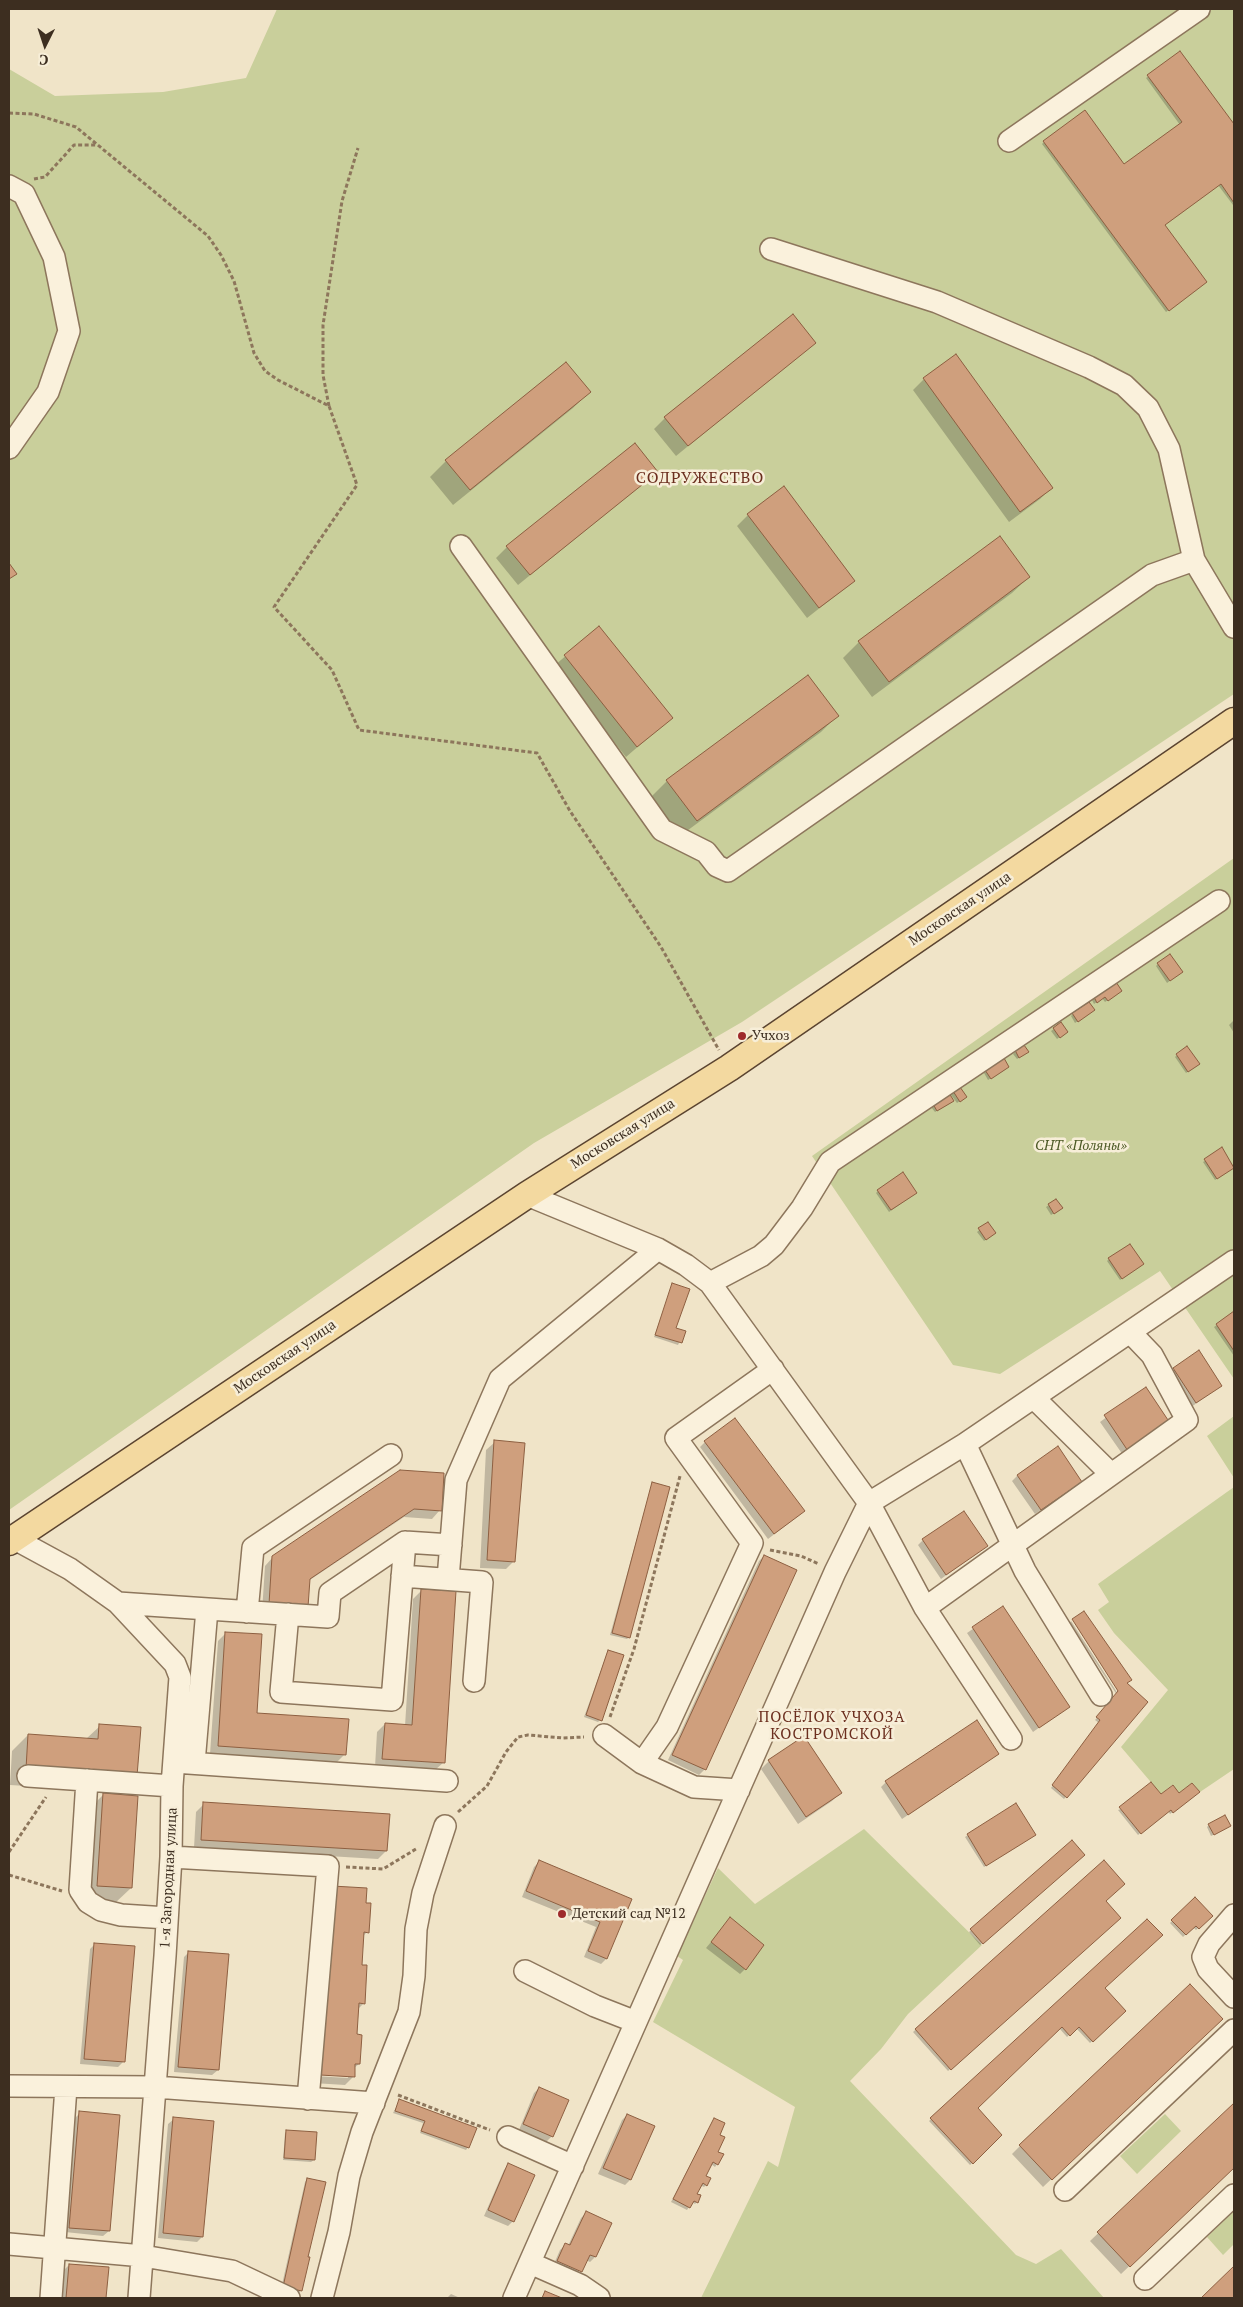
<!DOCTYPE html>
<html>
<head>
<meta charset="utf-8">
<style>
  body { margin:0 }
  #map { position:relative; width:1243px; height:2307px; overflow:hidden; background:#f0e4c8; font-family:"PT Serif",serif }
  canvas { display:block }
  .frame { position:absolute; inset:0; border:10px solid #3d2e20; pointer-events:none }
  .north { position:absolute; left:20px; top:20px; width:50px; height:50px; -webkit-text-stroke:4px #f7eed8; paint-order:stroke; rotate:184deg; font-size:14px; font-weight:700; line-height:20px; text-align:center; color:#3d2e20 }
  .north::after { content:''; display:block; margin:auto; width:18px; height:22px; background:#3d2e20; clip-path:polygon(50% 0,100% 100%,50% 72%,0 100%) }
</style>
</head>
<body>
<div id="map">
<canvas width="1243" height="2307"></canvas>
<div class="frame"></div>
<div class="north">С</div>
</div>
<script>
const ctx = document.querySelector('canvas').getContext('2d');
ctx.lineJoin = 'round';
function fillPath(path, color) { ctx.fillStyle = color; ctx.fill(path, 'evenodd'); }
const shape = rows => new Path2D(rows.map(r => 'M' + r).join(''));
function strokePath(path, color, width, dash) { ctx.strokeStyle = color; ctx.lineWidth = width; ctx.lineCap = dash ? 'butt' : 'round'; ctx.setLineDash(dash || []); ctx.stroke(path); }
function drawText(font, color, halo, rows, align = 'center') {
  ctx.font = font + ' "PT Serif",serif'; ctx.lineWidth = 5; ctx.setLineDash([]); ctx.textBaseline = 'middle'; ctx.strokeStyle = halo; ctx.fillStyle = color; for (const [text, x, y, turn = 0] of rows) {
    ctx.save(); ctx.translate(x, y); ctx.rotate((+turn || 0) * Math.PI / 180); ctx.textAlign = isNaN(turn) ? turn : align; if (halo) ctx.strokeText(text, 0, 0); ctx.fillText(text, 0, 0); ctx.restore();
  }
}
const green = shape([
  [277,9,1234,9,1234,694,742,1022,534,1143,9,1510,9,69,55,96,163,92,246,78],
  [1234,858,1234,1379,1160,1271,1000,1374,953,1365,812,1156],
  [1234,1416,1234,1478,1207,1436],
  [1234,1487,1234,1769,1200,1792,1192,1783,1179,1793,1172,1785,1161,1794,1121,1747,1168,1690,1114,1633,1098,1610,1109,1602,1098,1584],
  [864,1829,982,1945,908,2014,881,2049,850,2081,1016,2255,1036,2264,1061,2249,1104,2298,701,2298,768,2161,778,2167,795,2107,653,2022,683,1960,677,1956,718,1868,755,1904],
  [1165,2114,1181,2131,1137,2174,1120,2156],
  [1234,2211,1234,2244,1223,2255,1207,2237]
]);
const shadow = shape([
  [1180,52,1234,126,1234,204,1233,205,1218,185,1164,225,1203,284,1166,312,1042,144,1044,142,1124,166,1180,125,1146,78],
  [814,343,676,456,654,429,665,418],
  [924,379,1051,488,1040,499,1009,522,913,390],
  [589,392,573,408,453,505,430,477,446,461],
  [657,472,518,585,496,558,507,547],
  [748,515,854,581,807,618,737,526],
  [1029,577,1012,593,872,697,843,658,859,642],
  [598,628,671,718,626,757,554,666],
  [837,716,821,732,680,836,651,797,667,781],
  [1158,964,1179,974,1167,983,1156,966],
  [1116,984,1118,993,1105,1002,1102,998,1094,1004,1092,1000,1094,998],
  [1091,1012,1075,1023,1071,1016,1073,1014],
  [1234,1020,1234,1033,1229,1025],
  [1061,1024,1064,1034,1057,1039,1051,1031],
  [1023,1046,1025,1054,1017,1059,1013,1054],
  [1177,1055,1196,1066,1186,1073,1175,1057],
  [1006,1069,988,1080,984,1073,986,1071],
  [959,1088,963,1099,957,1103,951,1095],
  [950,1103,935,1112,931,1107,934,1105],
  [1222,1149,1234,1167,1215,1180,1203,1162],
  [878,1191,913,1195,889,1212,876,1193],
  [1056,1200,1059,1210,1051,1215,1046,1207],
  [987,1223,992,1235,984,1241,977,1232],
  [1109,1259,1140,1266,1120,1280,1107,1261],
  [673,1285,675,1329,684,1332,678,1345,654,1337],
  [1234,1313,1234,1356,1214,1327],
  [1199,1352,1221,1385,1190,1408,1168,1374],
  [1145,1389,1168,1423,1123,1455,1100,1422],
  [495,1442,514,1561,506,1569,480,1568,486,1450],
  [705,1442,798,1516,768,1539,700,1447],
  [401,1471,440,1510,432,1519,404,1517,262,1612,265,1566,273,1557],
  [1017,1476,1081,1482,1035,1514,1012,1481],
  [652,1484,629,1637,627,1639,610,1635],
  [923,1540,986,1546,941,1579,918,1545],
  [764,1556,705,1769,699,1775,668,1760,759,1561],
  [422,1590,444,1762,435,1770,375,1767,377,1732,385,1724,405,1726,413,1599],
  [1003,1608,1068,1707,1033,1732,967,1633],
  [1071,1621,1120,1697,1126,1684,1147,1703,1064,1799,1051,1788,1099,1723,1095,1720,1117,1695,1070,1623],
  [226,1633,256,1714,345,1754,337,1762,210,1754,218,1641],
  [608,1651,600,1720,598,1722,584,1717],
  [100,1726,120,1792,10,1785,12,1751,28,1735,86,1739],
  [998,1754,902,1819,881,1787,886,1782],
  [769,1761,840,1793,832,1801,798,1824,761,1769],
  [104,1794,131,1888,114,1904,82,1902,87,1811],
  [1196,1794,1170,1814,1168,1811,1138,1835,1118,1810,1161,1796],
  [204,1804,386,1851,378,1859,194,1848,196,1812],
  [1015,1805,1032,1837,984,1867,965,1837],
  [1209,1825,1227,1828,1211,1836,1207,1827],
  [1072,1842,1083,1855,980,1945,969,1932],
  [539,1862,631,1900,606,1959,601,1964,584,1957,596,1927,522,1897,534,1867],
  [1103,1862,1104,1901,1119,1918,948,2071,913,2032],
  [333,1887,365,1889,364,1904,369,1905,367,1932,362,1937,360,1966,366,1967,364,2003,358,2009,356,2036,361,2036,359,2064,354,2068,353,2077,345,2085,313,2083,325,1895],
  [314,2073,348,2076,348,2078,314,2076],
  [1195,1899,1211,1916,1196,1930,1193,1927,1183,1937,1170,1923],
  [730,1919,745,1969,740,1974,706,1948],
  [1147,1920,1103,1988,1125,2011,1090,2043,1076,2028,1067,2037,1059,2028,976,2108,1001,2135,970,2165,929,2121],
  [95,1944,133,1947,123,2062,118,2067,80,2064,90,1949],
  [189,1952,218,2070,212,2075,174,2072,184,1957],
  [1213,2027,1043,2187,1012,2154,1020,2146],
  [539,2088,567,2100,552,2136,546,2142,519,2130,534,2093],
  [400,2100,468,2147,466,2150,420,2133,423,2123,393,2113],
  [1234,2104,1234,2167,1121,2274,1090,2241],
  [80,2113,109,2231,103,2236,65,2232,75,2118],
  [627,2115,653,2127,630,2180,625,2185,598,2174,622,2120],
  [174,2119,202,2237,197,2242,158,2238,168,2124],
  [714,2119,718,2135,717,2164,715,2167,711,2164,705,2176,706,2185,704,2187,700,2185,696,2194,697,2202,695,2204,692,2202,687,2210,671,2202],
  [287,2131,314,2160,311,2162,283,2160,285,2133],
  [509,2164,513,2221,508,2226,484,2216,504,2170],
  [307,2179,306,2258,301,2290,299,2293,281,2289,305,2182],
  [586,2213,595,2257,590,2262,586,2260,576,2276,553,2266,560,2250,565,2245,568,2246,581,2218],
  [69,2265,108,2269,105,2298,59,2298,61,2273],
  [1234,2268,1234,2298,1202,2298],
  [451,2294,460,2298,447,2298]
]);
const building = shape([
  [1180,51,1234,124,1234,203,1221,184,1165,225,1207,282,1169,311,1043,141,1085,110,1124,164,1182,122,1147,75,1180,51],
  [793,314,816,343,688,446,664,417,793,314],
  [956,354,1053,488,1020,512,923,378,956,354],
  [566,362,591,392,470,490,445,460,566,362],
  [635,443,658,472,530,575,506,546,635,443],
  [784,486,855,581,819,608,747,514,784,486],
  [1000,536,1030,577,889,682,858,641,1000,536],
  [9,563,17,574,9,579,9,563],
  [599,626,673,718,637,747,564,655,599,626],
  [808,675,839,716,697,821,666,780,808,675],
  [1170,954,1183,972,1170,981,1157,963,1170,954],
  [1116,982,1122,991,1108,1001,1105,997,1097,1003,1094,997,1116,982],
  [1089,1002,1095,1010,1078,1022,1072,1013,1089,1002],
  [1061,1022,1068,1032,1060,1038,1053,1028,1061,1022],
  [1024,1045,1029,1052,1019,1058,1015,1050,1024,1045],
  [1187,1046,1200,1064,1188,1072,1176,1054,1187,1046],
  [1004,1058,1009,1067,991,1079,985,1070,1004,1058],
  [960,1087,967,1097,960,1102,953,1091,960,1087],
  [949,1093,954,1101,937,1111,933,1104,949,1093],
  [1222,1147,1234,1168,1217,1179,1204,1159,1222,1147],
  [903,1172,917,1193,891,1210,877,1190,903,1172],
  [1056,1199,1063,1208,1054,1214,1048,1204,1056,1199],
  [988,1222,996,1233,986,1240,978,1228,988,1222],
  [1130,1244,1144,1264,1122,1279,1108,1258,1130,1244],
  [672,1283,690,1289,676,1328,686,1331,682,1343,655,1335,672,1283],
  [1234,1311,1234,1351,1216,1324,1234,1311],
  [1199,1350,1222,1386,1196,1403,1173,1368,1199,1350],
  [1146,1387,1170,1423,1128,1451,1104,1415,1146,1387],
  [735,1418,805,1511,774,1534,704,1441,735,1418],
  [494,1440,525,1443,515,1562,487,1560,494,1440],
  [1058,1446,1082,1482,1041,1510,1017,1475,1058,1446],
  [400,1470,444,1473,442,1511,414,1509,310,1579,308,1607,269,1604,272,1556,400,1470],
  [652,1482,670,1487,630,1638,612,1633,652,1482],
  [964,1511,988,1546,946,1575,922,1539,964,1511],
  [764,1555,797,1570,706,1770,672,1755,764,1555],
  [421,1589,456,1591,445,1763,382,1759,385,1723,412,1725,421,1589],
  [1003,1606,1070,1707,1039,1728,972,1627,1003,1606],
  [1084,1611,1132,1680,1127,1683,1148,1702,1067,1798,1052,1785,1100,1720,1096,1717,1118,1691,1072,1619,1084,1611],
  [225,1632,262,1634,257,1713,349,1719,346,1755,218,1746,225,1632],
  [608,1650,624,1655,602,1721,586,1715,608,1650],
  [977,1720,999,1754,908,1815,885,1781,977,1720],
  [99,1724,141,1727,137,1776,26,1769,28,1734,98,1739,99,1724],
  [804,1736,842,1793,806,1817,768,1760,804,1736],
  [1151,1782,1161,1794,1173,1785,1179,1793,1192,1783,1200,1792,1173,1813,1171,1810,1141,1834,1119,1807,1151,1782],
  [103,1793,138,1796,132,1888,97,1886,103,1793],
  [203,1802,390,1814,387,1851,201,1840,203,1802],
  [1016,1803,1036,1835,986,1866,967,1834,1016,1803],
  [1225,1815,1231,1826,1214,1835,1208,1824,1225,1815],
  [1072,1840,1085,1855,983,1944,970,1929,1072,1840],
  [539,1860,632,1899,607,1959,588,1951,600,1922,526,1891,539,1860],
  [1104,1860,1125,1884,1106,1901,1121,1918,951,2070,915,2029,1104,1860],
  [332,1886,367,1888,366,1903,371,1903,369,1933,364,1932,362,1965,367,1965,365,2004,359,2003,357,2034,362,2035,360,2064,355,2064,355,2077,320,2075,332,1886],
  [1195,1897,1213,1916,1199,1929,1196,1926,1186,1935,1171,1920,1195,1897],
  [730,1917,764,1945,746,1970,711,1942,730,1917],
  [1147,1919,1163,1935,1105,1988,1126,2011,1093,2042,1079,2027,1070,2036,1062,2027,978,2108,1002,2135,973,2164,930,2118,1147,1919],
  [94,1943,135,1946,125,2062,84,2059,94,1943],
  [188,1951,229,1954,219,2070,178,2067,188,1951],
  [1190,1984,1223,2019,1052,2180,1019,2145,1190,1984],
  [539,2087,569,2100,553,2137,523,2124,539,2087],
  [399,2099,477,2128,469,2148,421,2131,425,2121,395,2111,399,2099],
  [1234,2103,1234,2168,1130,2267,1097,2232,1234,2103],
  [79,2111,120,2115,110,2231,69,2228,79,2111],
  [627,2114,655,2126,631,2180,603,2168,627,2114],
  [173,2117,214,2121,203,2237,163,2233,173,2117],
  [714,2118,725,2123,720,2135,725,2137,718,2152,724,2154,718,2165,713,2162,706,2176,711,2178,707,2186,703,2183,697,2194,701,2195,698,2203,694,2201,690,2208,673,2199,714,2118],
  [286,2130,317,2132,315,2160,284,2158,286,2130],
  [508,2163,535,2175,514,2222,488,2210,508,2163],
  [307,2178,326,2182,308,2257,310,2257,302,2291,283,2287,307,2178],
  [586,2211,612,2223,596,2257,590,2255,582,2272,557,2261,565,2243,570,2245,586,2211],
  [69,2264,109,2267,106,2298,66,2298,69,2264],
  [1234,2266,1234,2298,1201,2298,1234,2266],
  [545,2291,562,2298,542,2298,545,2291]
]);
const path = shape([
  [9,113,34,114,76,127,208,236,221,255,234,281,254,353,265,371,278,380,329,406,357,485,274,607,332,670,359,730,537,753,570,811,661,947,719,1050],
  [34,179,45,177,74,145,96,145],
  [329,406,323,375,323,325,342,201,358,148],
  [770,1550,801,1556,819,1564],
  [610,1717,634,1649,680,1476],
  [458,1812,487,1786,506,1752,518,1737,528,1735,563,1738,584,1737],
  [9,1852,46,1797],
  [346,1867,383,1869,416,1849],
  [9,1875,62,1891],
  [398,2095,490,2130]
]);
const minor = shape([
  [1009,141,1199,9],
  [9,186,24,194,54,257,69,331,48,392,9,448],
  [771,249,937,302,1089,367,1124,385,1148,408,1169,449,1194,560,1234,627],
  [461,546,662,830,706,852,717,866,728,871,1152,575,1194,560],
  [527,1195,658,1249,686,1265,710,1283,869,1503,925,1608,1011,1739],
  [710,1283,761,1256,774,1245,802,1208,830,1162,1219,901],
  [1034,1398,1111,1474],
  [965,1444,1025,1571,1101,1695],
  [13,1538,70,1569,118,1603,175,1664,180,1677,172,1786,171,1857,165,1956,139,2298],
  [402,1576,482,1582,474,1681],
  [448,1579,456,1480,500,1379,658,1249],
  [118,1603,328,1617,330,1593,405,1542,451,1545],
  [925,1608,1187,1420,1152,1355,1130,1332],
  [247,1612,253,1548,391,1455],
  [288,1614,281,1692,392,1700,405,1542],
  [604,1735,642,1763,694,1787,739,1790],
  [174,1762,447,1781],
  [194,1763,207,1609],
  [642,1763,667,1727,752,1543,676,1438,773,1369],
  [28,1776,172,1786],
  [87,1780,80,1890,88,1902,101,1910,121,1915,167,1918],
  [171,1857,328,1866,308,2099],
  [1234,1915,1209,1944,1203,1957,1208,1969,1234,1997],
  [525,1971,595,2006,636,2022],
  [9,2086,155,2087,374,2103],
  [508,2137,573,2166],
  [1065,2190,1234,2030],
  [9,2244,143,2256,232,2271,289,2298],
  [530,2263,580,2285,599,2298],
  [1145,2279,1234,2195],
  [51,2298,66,2087],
  [322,2298,339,2232,349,2176,362,2132,409,2012,414,1976,416,1929,423,1893,445,1826],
  [514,2298,835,1572,869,1503,965,1444,1234,1261]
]);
const major = shape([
  [9,1542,527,1195,729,1068,1234,721]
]);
const markers = [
  [742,1036,5,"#9e2a2b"],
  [562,1914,5,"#9e2a2b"]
];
const streetNames = [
  ["Московская улица",960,909,-34],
  ["Московская улица",623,1134,-32],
  ["Московская улица",285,1357,-34],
  ["1-я Загородная улица",169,1878,-87]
];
const poiNames = [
  ["Учхоз",752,1036],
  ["Детский сад №12",572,1914]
];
const parkNames = [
  ["СНТ «Поляны»",1081,1146]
];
const neighbourhoodNames = [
  ["ПОСЁЛОК УЧХОЗА",832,1718],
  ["КОСТРОМСКОЙ",832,1735]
];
const quarterNames = [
  ["СОДРУЖЕСТВО",700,478]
];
fillPath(green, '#c9cf9b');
fillPath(shadow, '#0003');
fillPath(building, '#cf9f7d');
strokePath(building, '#8d5f41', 1);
strokePath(minor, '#8d765c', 24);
strokePath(major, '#5b4430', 29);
strokePath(path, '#8d765c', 3, [4, 2.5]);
strokePath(minor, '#faf1dc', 21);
strokePath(major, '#f3d9a0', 26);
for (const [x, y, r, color] of markers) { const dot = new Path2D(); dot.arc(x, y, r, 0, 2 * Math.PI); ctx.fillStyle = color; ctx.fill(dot); strokePath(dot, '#f7eed8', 2); }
drawText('14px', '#3d2e20', '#f7eed8', streetNames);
drawText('14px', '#3d2e20', '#f7eed8', poiNames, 'left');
drawText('italic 14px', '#4d5a26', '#f7eed8', parkNames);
ctx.letterSpacing = '1px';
drawText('15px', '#6b2e1e', '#f7eed8', neighbourhoodNames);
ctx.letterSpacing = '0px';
ctx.letterSpacing = '1px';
drawText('16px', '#6b2e1e', '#f7eed8', quarterNames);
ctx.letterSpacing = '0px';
</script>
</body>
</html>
